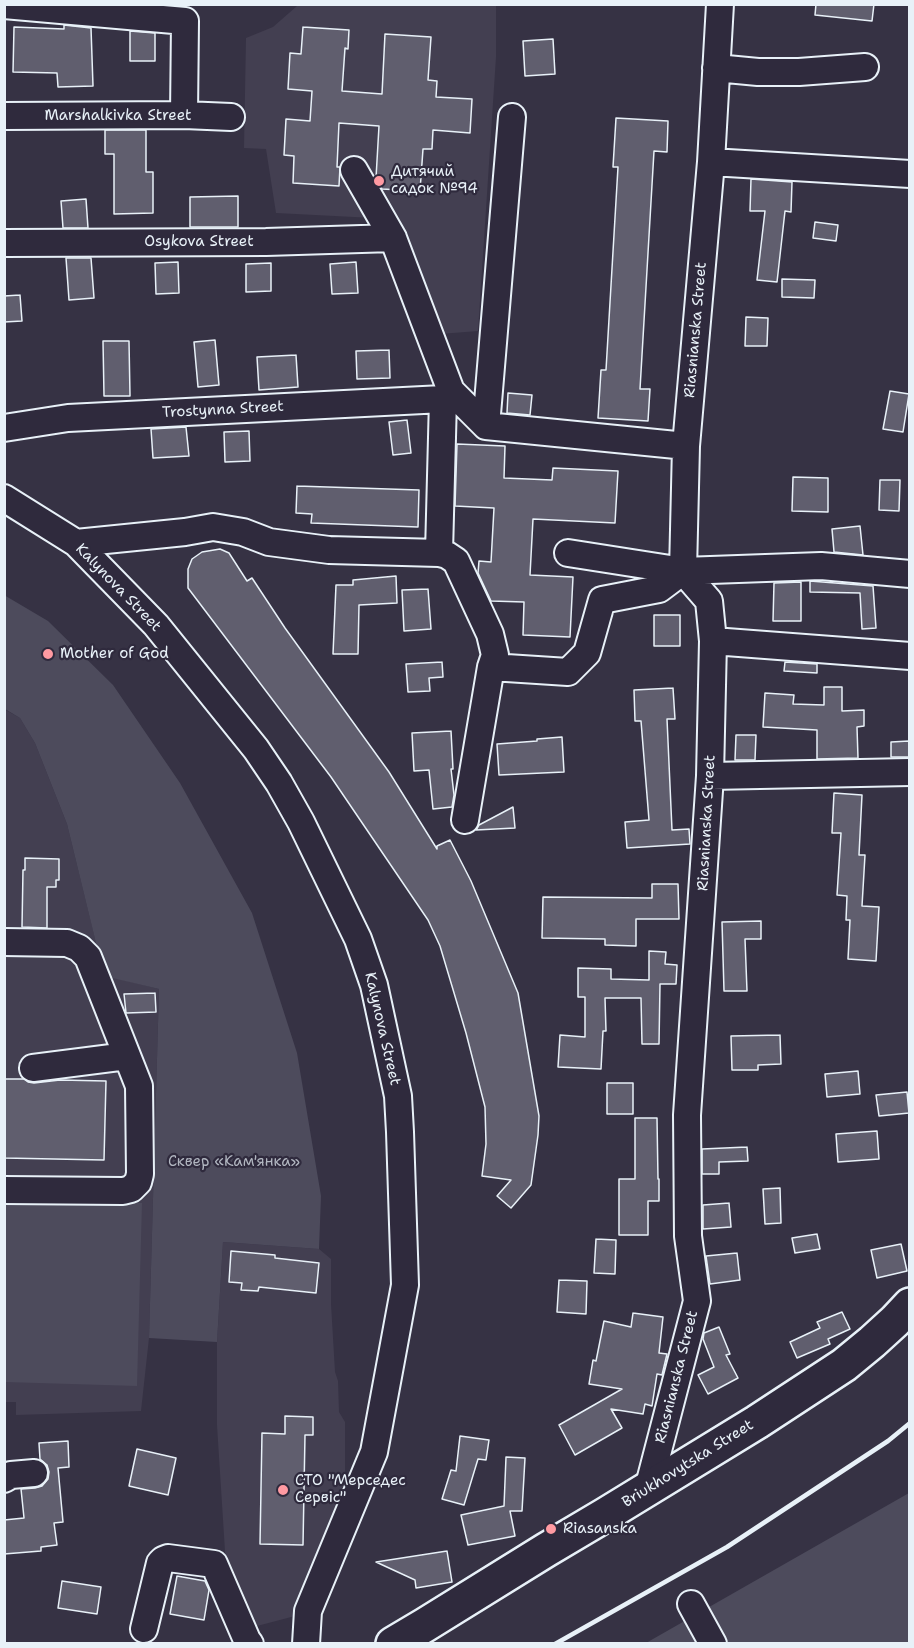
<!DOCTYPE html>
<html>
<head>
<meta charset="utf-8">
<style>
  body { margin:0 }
  #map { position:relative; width:914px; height:1648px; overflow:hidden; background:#363244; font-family:"Shantell Sans",sans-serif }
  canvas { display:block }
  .frame { position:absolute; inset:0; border:6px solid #e8f1f8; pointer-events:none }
</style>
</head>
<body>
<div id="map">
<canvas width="914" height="1648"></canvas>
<div class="frame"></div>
</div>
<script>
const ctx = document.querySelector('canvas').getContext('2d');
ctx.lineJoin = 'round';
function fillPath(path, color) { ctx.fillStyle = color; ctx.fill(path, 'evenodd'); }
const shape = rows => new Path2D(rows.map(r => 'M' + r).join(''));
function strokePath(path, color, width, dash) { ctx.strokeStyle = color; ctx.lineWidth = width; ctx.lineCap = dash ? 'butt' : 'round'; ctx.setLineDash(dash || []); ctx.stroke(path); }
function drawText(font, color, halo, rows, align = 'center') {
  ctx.font = font + ' "Shantell Sans",sans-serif'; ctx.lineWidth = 4.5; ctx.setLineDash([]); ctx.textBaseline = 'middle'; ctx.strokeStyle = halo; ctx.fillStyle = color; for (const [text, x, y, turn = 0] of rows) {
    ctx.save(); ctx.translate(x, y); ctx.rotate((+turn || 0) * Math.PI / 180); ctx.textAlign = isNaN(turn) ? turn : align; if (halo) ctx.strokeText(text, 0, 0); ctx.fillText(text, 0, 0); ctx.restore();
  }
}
const built = shape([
  [297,5,496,5,496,57,478,331,440,334,393,219,276,213,266,149,244,148,246,38,273,27,297,6],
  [4,709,20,718,35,743,67,824,104,975,159,989,149,1338,141,1411,16,1415,16,1402,5,1402],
  [223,1242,319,1249,331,1259,331,1304,335,1372,338,1381,339,1412,345,1422,345,1504,295,1616,257,1626,250,1622,226,1567,217,1425,217,1342]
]);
const green = shape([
  [4,595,48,621,113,685,180,783,252,913,297,1053,321,1196,319,1249,223,1242,217,1342,149,1338,159,989,104,976,67,824,35,743,20,718,5,709],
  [5,1199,142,1203,137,1386,5,1382],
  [909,1493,909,1643,646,1643]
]);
const building = shape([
  [816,4,874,4,872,21,815,15,816,4],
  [64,25,91,28,93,86,58,87,57,73,13,72,14,27,64,29,64,25],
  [303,27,349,30,348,49,345,48,342,91,382,94,385,34,431,37,428,80,437,81,436,97,472,99,470,133,433,130,432,149,423,149,420,191,382,189,376,178,379,126,339,123,337,167,340,167,339,186,293,183,294,156,284,155,286,119,310,121,312,91,288,89,290,53,301,54,303,27],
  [130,31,155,33,155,61,130,61,130,31],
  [553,39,555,74,525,76,523,41,553,39],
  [616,118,668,121,667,152,654,151,640,389,650,389,648,421,598,418,601,370,606,370,618,167,613,167,616,118],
  [105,130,146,130,146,172,153,172,153,213,114,214,114,154,105,154,105,130],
  [751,179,792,182,791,212,785,211,777,282,757,280,765,211,750,211,751,179],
  [238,196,238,227,190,227,190,197,238,196],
  [86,199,88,228,63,228,61,201,86,199],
  [815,222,838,225,836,241,813,238,815,222],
  [66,258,91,258,94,298,69,300,66,258],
  [178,262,179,293,156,294,155,263,178,262],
  [356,262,358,293,332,294,330,264,356,262],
  [271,263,271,291,246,292,246,264,271,263],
  [782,279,815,280,814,298,782,297,782,279],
  [20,295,22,321,4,322,4,296,20,295],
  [746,317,768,318,767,346,745,346,746,317],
  [215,340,219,385,198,387,194,342,215,340],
  [103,341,129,341,130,396,104,396,103,341],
  [389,350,390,378,357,379,356,351,389,350],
  [296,355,298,387,259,390,257,357,296,355],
  [890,391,909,394,903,432,883,429,890,391],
  [508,393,532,395,530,415,507,413,508,393],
  [407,420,411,453,393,455,389,422,407,420],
  [186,427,189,456,153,458,151,429,186,427],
  [249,431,250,461,225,462,224,432,249,431],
  [457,444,505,446,504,478,552,480,553,468,618,471,615,523,533,519,530,575,573,577,570,637,523,635,524,602,491,601,478,573,479,561,491,562,494,508,455,506,457,444],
  [793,477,828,478,828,512,792,511,793,477],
  [880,480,900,480,899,511,879,510,880,480],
  [297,486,419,490,418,527,311,523,312,514,296,513,297,486],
  [860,526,863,555,834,552,832,529,860,526],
  [220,549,229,553,247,581,252,578,285,628,389,772,437,849,437,846,450,840,471,881,518,993,539,1116,538,1135,531,1185,511,1208,497,1196,511,1180,482,1176,486,1144,485,1107,466,1033,440,946,428,920,331,777,188,588,188,569,192,559,202,552,220,549],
  [396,576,397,603,359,605,358,654,333,654,336,585,353,585,353,580,396,576],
  [810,581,873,586,876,628,862,629,860,593,810,592,810,581],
  [801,582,801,621,773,621,774,583,801,582],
  [428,589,431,629,404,631,402,590,428,589],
  [654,615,680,615,680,646,654,646,654,615],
  [442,662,443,677,429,678,430,691,408,692,406,664,442,662],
  [785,662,817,664,817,673,784,671,785,662],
  [824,687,842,687,842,711,864,710,864,726,857,727,858,758,817,759,817,730,763,727,765,693,794,695,793,704,824,705,824,687],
  [673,688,675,719,667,719,672,830,689,829,690,844,627,848,625,822,649,820,641,721,635,721,634,690,673,688],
  [451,731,453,769,451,769,454,795,452,807,433,809,429,770,414,771,412,733,451,731],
  [736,735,756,735,755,760,735,760,736,735],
  [562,737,564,772,499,775,497,744,537,741,537,739,562,737],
  [909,741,909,757,891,757,891,742,909,741],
  [834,793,862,795,859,855,865,855,862,906,879,907,876,961,848,959,850,920,846,920,847,896,837,895,841,833,832,833,834,793],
  [513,807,515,828,476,830,479,825,513,807],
  [25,858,59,859,59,880,56,880,56,887,47,887,47,928,22,927,23,870,25,870,25,858],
  [652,884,678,884,679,919,636,919,636,946,605,945,605,939,542,938,543,897,652,898,652,884],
  [761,921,761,939,745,939,747,991,724,991,722,922,761,921],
  [649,951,666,952,665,964,677,965,676,984,660,984,659,1044,642,1044,641,998,605,998,606,1031,603,1031,601,1069,558,1067,560,1035,585,1037,585,997,578,997,578,968,611,969,611,979,649,980,649,951],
  [155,993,156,1012,126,1013,124,994,155,993],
  [780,1035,781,1064,758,1065,758,1070,732,1070,731,1036,780,1035],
  [858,1071,860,1094,827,1097,825,1074,858,1071],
  [4,1079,24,1079,28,1082,34,1083,60,1080,106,1081,104,1160,4,1158,4,1079],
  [607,1083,633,1083,633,1114,607,1114,607,1083],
  [907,1092,909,1113,879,1116,876,1095,907,1092],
  [635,1118,657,1118,658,1179,659,1179,659,1201,648,1201,648,1235,619,1235,619,1179,635,1179,635,1118],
  [877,1131,879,1159,838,1162,836,1134,877,1131],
  [747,1147,748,1161,719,1162,719,1174,702,1174,702,1149,747,1147],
  [780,1188,781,1223,765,1224,763,1189,780,1188],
  [729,1203,731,1227,703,1229,703,1205,729,1203],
  [817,1234,820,1249,795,1253,792,1238,817,1234],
  [596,1239,616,1240,615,1274,594,1273,596,1239],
  [901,1244,907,1271,877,1278,871,1250,901,1244],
  [231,1251,275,1255,275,1258,319,1263,316,1293,259,1287,258,1291,241,1290,242,1283,229,1282,231,1251],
  [737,1253,740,1280,710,1284,706,1256,737,1253],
  [559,1280,587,1281,586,1314,557,1312,559,1280],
  [842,1312,850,1329,828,1339,830,1344,797,1358,790,1342,820,1328,817,1322,842,1312],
  [633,1313,663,1317,659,1353,667,1354,662,1375,657,1374,652,1406,645,1404,643,1414,611,1409,622,1428,575,1455,559,1425,622,1389,589,1384,593,1360,596,1361,604,1321,631,1327,633,1313],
  [719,1327,730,1354,726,1355,738,1378,708,1394,698,1375,714,1367,703,1339,704,1333,719,1327],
  [285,1416,313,1417,313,1435,305,1435,303,1545,260,1544,262,1433,285,1434,285,1416],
  [460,1436,489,1440,486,1460,478,1459,464,1505,442,1499,451,1470,456,1471,460,1436],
  [68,1441,69,1467,58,1468,63,1522,54,1523,57,1545,41,1547,41,1551,4,1554,4,1520,24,1518,21,1489,35,1488,42,1486,48,1479,49,1472,47,1465,40,1459,39,1443,68,1441],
  [137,1449,176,1458,168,1495,129,1486,137,1449],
  [506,1457,525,1458,522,1511,510,1511,515,1536,468,1545,461,1515,504,1506,506,1457],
  [447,1551,452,1582,416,1588,415,1580,376,1562,447,1551],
  [177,1576,205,1581,209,1590,204,1620,170,1614,177,1576],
  [62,1581,101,1587,97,1614,58,1608,62,1581]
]);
const minor = shape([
  [4,5,185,21,184,115],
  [716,68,758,72,799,72,865,67],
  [4,116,184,115,231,117],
  [711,162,910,174],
  [354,170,393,238,451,391,443,399,439,553],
  [4,243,266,242,393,238],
  [451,391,486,426,686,446],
  [486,426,512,117],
  [4,428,68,418,443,399],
  [4,498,76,543,156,625,256,749,279,783,301,822,358,939,374,985,398,1096,400,1132,405,1285,374,1452,308,1611,306,1644],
  [76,543,185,532,213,527,243,532,269,542,329,550,439,553,447,555,456,561,490,634,495,655,491,667,465,820],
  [568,553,683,571,821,566,910,574],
  [713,641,910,656],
  [491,667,568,672,587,653,602,600,659,589,683,571],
  [710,776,910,772],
  [4,942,67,943,79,948,88,957,139,1086,140,1174,138,1182,131,1189,123,1191,4,1190],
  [33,1068,127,1056],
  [4,1479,11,1475,34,1473],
  [648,1489,697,1301,688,1236,687,1115,710,776,713,641,709,601,683,571,686,446,711,162,720,4],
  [691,1604,713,1644],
  [144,1629,160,1563,163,1560,168,1558,214,1564,247,1640,250,1644]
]);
const major = shape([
  [393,1644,425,1625,546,1550,605,1515,757,1422,844,1365,872,1342,895,1321,910,1305]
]);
const rail = shape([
  [555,1644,727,1547,888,1441,910,1423]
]);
const markers = [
  [379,181,6,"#ff9aa2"],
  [48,654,6,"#ff9aa2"],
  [283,1490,6,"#ff9aa2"],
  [551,1529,6,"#ff9aa2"]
];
const streetNames = [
  ["Marshalkivka Street",118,116],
  ["Osykova Street",199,242],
  ["Riasnianska Street",696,330,-85],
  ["Trostynna Street",223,410,-3],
  ["Kalynova Street",118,588,46],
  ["Riasnianska Street",707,823,-87],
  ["Kalynova Street",382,1029,77],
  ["Riasnianska Street",677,1377,-76],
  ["Briukhovytska Street",688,1464,-32]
];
const poiNames = [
  ["Дитячий",391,172],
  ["садок №94",391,189],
  ["Mother of God",60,654],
  ["СТО \"Мерседес",295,1481],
  ["Сервіс\"",295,1498],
  ["Riasanska",563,1529]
];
const parkNames = [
  ["Сквер «Кам'янка»",234,1162]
];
fillPath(built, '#433f51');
fillPath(green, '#4d4b5c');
fillPath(building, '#605e6e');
strokePath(building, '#e8f1f8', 1.5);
strokePath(minor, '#e8f1f8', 30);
strokePath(major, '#e8f1f8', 38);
strokePath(minor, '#2f2a3d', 26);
strokePath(major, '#2f2a3d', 33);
strokePath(rail, '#e8f1f8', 4.5);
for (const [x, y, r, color] of markers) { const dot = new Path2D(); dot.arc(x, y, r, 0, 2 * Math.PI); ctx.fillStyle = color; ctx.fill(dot); strokePath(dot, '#2f2a3d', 2); }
drawText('15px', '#e8f1f8', '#2f2a3d', streetNames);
drawText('15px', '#e8f1f8', '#2f2a3d', poiNames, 'left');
drawText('15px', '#b2b7c1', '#2f2a3d', parkNames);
</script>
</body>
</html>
